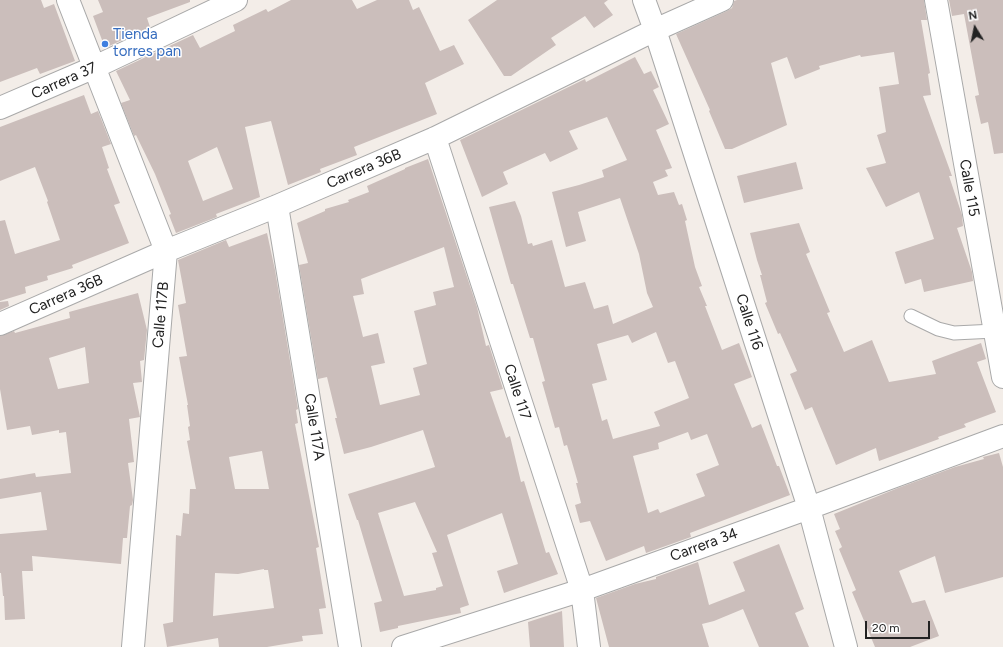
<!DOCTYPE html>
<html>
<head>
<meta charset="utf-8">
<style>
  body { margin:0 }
  #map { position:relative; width:1003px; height:647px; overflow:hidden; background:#f3ede8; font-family:Figtree,sans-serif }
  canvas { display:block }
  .north { position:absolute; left:955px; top:8px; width:40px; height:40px; -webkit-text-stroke:3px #fff; paint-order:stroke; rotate:350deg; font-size:11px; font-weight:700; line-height:16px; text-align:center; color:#222 }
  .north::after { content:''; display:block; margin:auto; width:14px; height:18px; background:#222; clip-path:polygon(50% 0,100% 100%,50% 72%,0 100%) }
  .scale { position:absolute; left:865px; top:621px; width:65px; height:18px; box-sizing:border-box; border:2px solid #222; border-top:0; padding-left:5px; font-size:12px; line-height:14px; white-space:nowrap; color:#222; -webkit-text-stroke:3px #fff; paint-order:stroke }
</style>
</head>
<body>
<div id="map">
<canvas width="1003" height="647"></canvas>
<div class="north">N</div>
<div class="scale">20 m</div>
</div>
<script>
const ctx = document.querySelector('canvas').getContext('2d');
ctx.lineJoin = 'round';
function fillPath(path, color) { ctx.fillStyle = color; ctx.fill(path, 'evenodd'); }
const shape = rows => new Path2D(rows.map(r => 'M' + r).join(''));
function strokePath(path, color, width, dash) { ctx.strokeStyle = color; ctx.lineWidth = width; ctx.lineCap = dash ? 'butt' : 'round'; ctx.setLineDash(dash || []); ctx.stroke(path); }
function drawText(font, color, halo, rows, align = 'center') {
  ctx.font = font + ' Figtree,sans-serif'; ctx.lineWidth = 3; ctx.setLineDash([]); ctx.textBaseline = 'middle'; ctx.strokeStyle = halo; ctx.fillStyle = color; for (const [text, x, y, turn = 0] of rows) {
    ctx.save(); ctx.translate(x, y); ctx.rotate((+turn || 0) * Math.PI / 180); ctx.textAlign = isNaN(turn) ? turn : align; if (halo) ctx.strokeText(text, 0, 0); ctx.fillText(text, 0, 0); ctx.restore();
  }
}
const building = shape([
  [0,0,41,0,44,8,54,4,75,61,40,74,37,68,0,82],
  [98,0,190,0,190,2,147,18,150,27,105,48,93,16,103,12],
  [291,0,352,0,357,9,377,0,409,0,413,10,419,7,440,51,454,45,464,64,425,83,437,114,354,147,357,155,320,169,321,172,288,185,271,121,245,127,260,197,216,214,217,217,176,233,169,215,171,214,155,174,136,135,134,136,121,103,130,100,116,71,193,35,200,48,235,31,233,25,266,9,268,12],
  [217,147,233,189,203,201,188,161],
  [497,0,608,0,604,3,613,15,594,28,585,16,551,38,556,45,511,76,504,76,468,20],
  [737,0,924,0,927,20,921,20,930,73,928,74,931,95,923,96,952,176,949,176,962,215,963,226,957,228,972,272,973,281,924,292,921,279,905,284,895,252,934,239,919,192,886,207,866,168,886,163,877,135,886,132,879,87,899,84,894,52,861,57,860,55,819,66,820,69,795,79,787,57,771,63,787,125,732,149,725,149,709,111,710,110,676,34,727,11,732,8,734,1],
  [949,0,1003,0,1003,153,994,154,988,122,981,124,975,96,979,95,964,14,952,16],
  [635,57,644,74,651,71,659,87,653,90,669,124,656,130,672,168,665,170,668,176,653,182,658,195,674,192,679,205,682,204,687,220,685,221,695,267,702,286,699,287,707,306,705,306,722,350,739,343,752,377,734,384,752,428,761,424,777,466,779,466,790,495,690,533,691,537,646,553,644,546,606,561,590,521,580,523,575,505,581,503,576,483,578,483,567,445,564,446,559,427,555,428,542,382,545,381,533,338,530,338,513,284,511,284,489,207,515,201,521,216,528,244,532,243,533,246,552,240,565,287,585,282,594,309,608,305,613,324,653,307,647,293,639,254,620,198,578,212,586,241,566,247,552,192,579,185,604,177,602,170,627,160,607,117,569,131,578,149,550,162,545,153,503,172,508,184,482,197,460,140,585,79,586,82],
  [656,332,668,363,675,361,689,398,654,412,660,426,613,439,607,419,602,421,592,384,607,380,597,344,628,335,632,343],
  [688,432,691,440,707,434,719,465,696,474,705,496,660,513,658,509,648,513,633,456,659,449,658,443],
  [84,95,91,114,98,111,111,144,102,147,109,168,107,169,120,203,114,205,129,243,72,265,73,268,47,276,48,280,25,287,26,293,0,301,0,221,5,220,15,254,60,240,47,202,48,201,35,167,0,181,0,127],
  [428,159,477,307,486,346,489,345,503,389,490,392,506,438,510,436,521,482,524,481,546,553,549,552,558,574,504,593,497,571,518,564,502,513,447,535,469,605,460,608,461,613,398,626,398,628,380,632,374,603,382,601,358,520,357,520,348,494,435,467,423,430,371,447,344,454,335,418,337,418,327,377,318,379,299,265,308,263,297,223,325,211,325,209,349,202,348,200,369,192,367,186,405,169,405,168],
  [444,247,454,287,433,292,436,305,414,311,427,364,413,368,420,395,380,405,371,366,385,363,378,333,363,337,353,296,364,294,361,279],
  [415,502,437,552,432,553,443,586,436,588,436,590,404,596,378,513],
  [796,162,803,189,744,203,737,176],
  [799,223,810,252,806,254,830,312,827,313,844,352,872,340,889,382,936,374,932,361,981,343,986,359,977,362,996,412,964,424,966,427,938,437,939,439,879,461,876,448,836,465,812,407,805,410,790,374,797,371,780,333,778,334,765,303,767,302,760,275,762,275,757,260,750,233],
  [267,233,275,270,298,409,296,410,298,423,295,424,319,547,316,548,326,608,319,609,323,634,302,636,303,641,267,647,219,647,218,638,167,647,163,624,173,622,176,535,181,536,183,513,189,514,190,489,196,489,187,441,190,440,188,427,190,426,187,405,188,405,179,357,187,356,178,305,186,303,178,260,226,240,229,247],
  [262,451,269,489,235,489,229,457],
  [264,569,264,570,268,570,274,608,213,616,215,573,238,574],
  [138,293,147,330,144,360,140,361,142,382,133,383,140,417,129,419,134,462,128,463,133,500,132,505,130,506,127,538,123,538,121,564,32,556,33,571,22,571,25,619,5,620,4,596,3,596,1,573,0,573,0,534,47,530,41,492,0,499,0,479,35,473,36,477,71,473,66,432,59,433,59,430,32,435,30,426,7,430,0,389,0,336,14,331,15,333,70,318,69,312],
  [85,347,89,383,58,389,49,358],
  [8,301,9,306,0,310,0,302],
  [999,453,1003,467,1003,577,945,593,935,556,899,571,912,603,925,600,939,636,910,647,875,647,852,592,856,590,839,549,842,547,835,531,840,529,834,514,898,488,955,467,984,459,983,457],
  [779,544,804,609,795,613,809,647,759,647,743,609,714,621,702,624,709,647,609,647,596,598,635,584,656,579,656,577,698,562,709,605,745,591,733,562],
  [562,611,564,647,530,647,528,622]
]);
const service = shape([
  [911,316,938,329,954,333,995,331]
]);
const minor = shape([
  [68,0,166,251,133,647],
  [644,0,655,30,809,508,846,647],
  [936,0,1003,377],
  [0,108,95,67,236,0],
  [435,138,582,590,589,647],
  [277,206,350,647],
  [0,324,166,251,277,206,435,138,655,30,722,0],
  [403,647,582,590,809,508,1003,436]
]);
const markers = [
  [105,44,4,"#3f7fe0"]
];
const shopNames = [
  ["Tienda",113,35],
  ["torres pan",113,52]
];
const streetNames = [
  ["Carrera 37",64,81,-24],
  ["Carrera 36B",364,169,-23],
  ["Calle 115",969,188,80],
  ["Carrera 36B",66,295,-24],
  ["Calle 117B",161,315,-85],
  ["Calle 116",749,322,72],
  ["Calle 117",517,392,72],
  ["Calle 117A",314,427,81],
  ["Carrera 34",704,545,-20]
];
fillPath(building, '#cbbebb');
strokePath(service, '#a9a9a9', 15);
strokePath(minor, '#a9a9a9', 24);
strokePath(service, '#fff', 13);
strokePath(minor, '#fff', 22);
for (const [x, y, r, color] of markers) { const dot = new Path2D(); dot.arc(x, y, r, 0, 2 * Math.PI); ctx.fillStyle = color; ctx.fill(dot); strokePath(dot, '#fff', 1.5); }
drawText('15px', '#366cbe', '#fff', shopNames, 'left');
drawText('15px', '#222', '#fff', streetNames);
</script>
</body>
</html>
